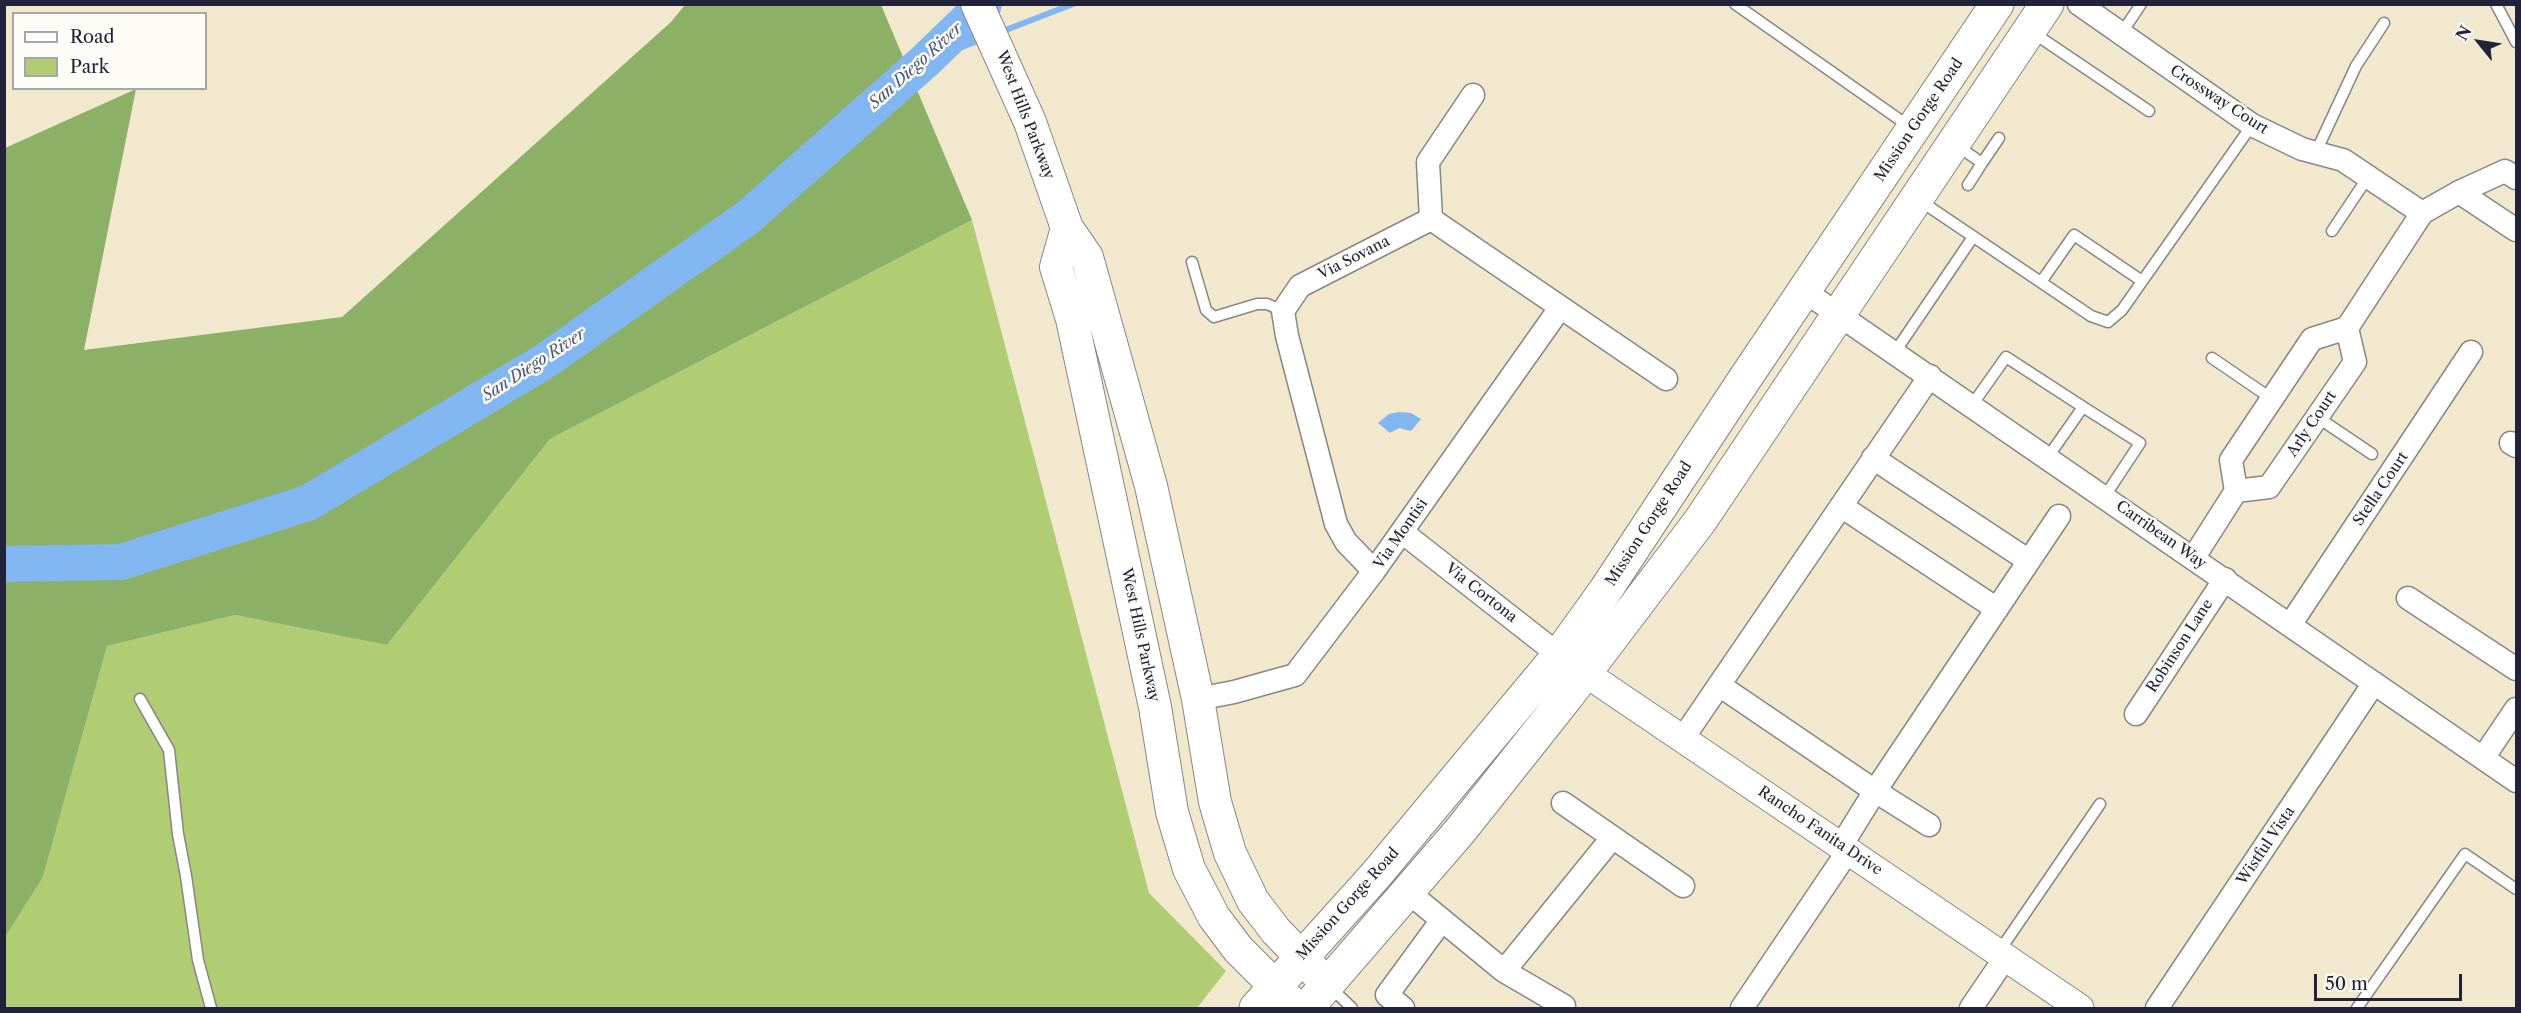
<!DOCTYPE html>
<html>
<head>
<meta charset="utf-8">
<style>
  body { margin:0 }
  #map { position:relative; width:2521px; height:1013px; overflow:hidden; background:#f2e8ce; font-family:"Libre Caslon Text",serif }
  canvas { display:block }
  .frame { position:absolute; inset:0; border:6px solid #22223b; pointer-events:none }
  .legend { position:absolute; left:12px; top:12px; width:195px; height:78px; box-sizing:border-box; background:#fdfcf7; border:2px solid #a5a5ac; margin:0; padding:8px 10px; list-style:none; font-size:18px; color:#22223b }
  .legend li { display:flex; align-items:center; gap:12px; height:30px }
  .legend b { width:30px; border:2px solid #a5a5ac }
  .north { position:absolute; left:2449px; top:12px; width:60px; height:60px; -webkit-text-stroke:4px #fdfcf7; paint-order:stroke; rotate:300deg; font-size:16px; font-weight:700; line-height:24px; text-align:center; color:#22223b }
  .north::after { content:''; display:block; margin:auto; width:21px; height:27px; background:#22223b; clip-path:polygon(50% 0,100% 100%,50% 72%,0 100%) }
  .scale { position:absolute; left:2314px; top:974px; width:148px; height:27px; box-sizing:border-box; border:3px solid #22223b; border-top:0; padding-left:8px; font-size:18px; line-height:21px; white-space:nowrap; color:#22223b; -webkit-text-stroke:4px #fdfcf7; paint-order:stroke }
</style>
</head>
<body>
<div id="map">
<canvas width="2521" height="1013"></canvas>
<div class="frame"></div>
<ul class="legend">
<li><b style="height:8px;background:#fff"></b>Road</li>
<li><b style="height:16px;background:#b0cd74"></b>Park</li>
</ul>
<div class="north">N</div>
<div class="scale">50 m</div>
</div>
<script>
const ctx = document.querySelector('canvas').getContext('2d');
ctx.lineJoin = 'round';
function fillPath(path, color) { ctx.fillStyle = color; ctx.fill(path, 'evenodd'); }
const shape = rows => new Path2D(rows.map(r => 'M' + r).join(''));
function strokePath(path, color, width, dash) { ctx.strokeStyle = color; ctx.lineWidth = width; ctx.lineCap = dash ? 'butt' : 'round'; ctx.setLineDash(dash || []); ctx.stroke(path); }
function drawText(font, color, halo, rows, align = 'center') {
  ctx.font = font + ' "Libre Caslon Text",serif'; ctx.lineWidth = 5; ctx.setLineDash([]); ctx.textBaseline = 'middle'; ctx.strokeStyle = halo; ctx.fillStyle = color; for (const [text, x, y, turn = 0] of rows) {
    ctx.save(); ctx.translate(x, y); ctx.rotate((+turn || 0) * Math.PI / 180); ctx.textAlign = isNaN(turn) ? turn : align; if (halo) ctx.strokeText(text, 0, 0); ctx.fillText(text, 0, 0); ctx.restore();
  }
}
const green = shape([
  [972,220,1149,893,1226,971,1197,1008,5,1008,4,937,43,877,107,646,235,615,387,645,550,439]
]);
const forest = shape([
  [685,5,881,5,972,220,550,439,387,645,235,615,107,646,43,877,5,937,5,148,136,89,84,350,342,317,671,22]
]);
const water = shape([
  [1399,412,1411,413,1421,419,1411,431,1399,428,1390,433,1378,423,1389,414]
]);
const stream = shape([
  [998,33,1073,4],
  [925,61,983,39]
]);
const river = shape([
  [4,564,121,562,308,503,545,361,747,218,925,61,984,4]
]);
const service = shape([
  [1735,4,1910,127],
  [2496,4,2516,42],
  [2032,32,2149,111],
  [2121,34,2141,4],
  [1956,145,1982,163,1999,138],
  [2316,152,2356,66,2384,23],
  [1968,185,1982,163],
  [1919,200,2091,316,2108,322,2122,310,2252,125],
  [2332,231,2368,177],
  [1192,262,1206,310,1214,317,1257,304,1267,304,1283,311],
  [2041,282,2074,235,2142,281],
  [1895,352,1973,237],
  [2212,358,2272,399],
  [1972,405,2006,357,2083,407,2048,457],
  [2083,407,2140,443,2105,496],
  [2317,417,2372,454],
  [140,699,169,750,178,834,186,876,198,960,211,1008],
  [1998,953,2100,804],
  [1329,986,1352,1008],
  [2357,1008,2465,854,2516,889]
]);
const minor = shape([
  [2079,4,2252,125,2302,149,2343,160,2422,213],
  [2459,192,2516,230],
  [1431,219,1428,162,1473,95],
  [1804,291,2516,781],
  [2511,443,2516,446],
  [1873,458,2029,561],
  [2236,491,2269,487,2355,362,2347,328],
  [1841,506,1997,609],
  [1402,532,1559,655],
  [2194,557,2236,491,2231,460,2312,339,2347,328,2422,213,2459,192,2505,171,2516,178],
  [1374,571,1346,542,1336,524,1287,336,1283,311,1300,286,1431,219,1666,379],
  [2408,598,2516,669],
  [2290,625,2471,352],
  [1719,685,1875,791,1841,846],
  [1198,699,1234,692,1295,675,1374,571,1560,308],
  [2136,714,2225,579],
  [1683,738,1930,376],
  [2483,758,2516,709],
  [1563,803,1683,886],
  [1929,825,1875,791,2059,516],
  [1408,892,1504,971,1564,1006],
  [1504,971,1612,838],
  [1403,1008,1387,995,1442,920],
  [1742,1008,1848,851],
  [1971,1008,2005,958],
  [2157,1008,2374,683]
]);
const tertiary = shape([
  [1569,662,2080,1008]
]);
const secondary = shape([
  [977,4,1030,122,1067,228,1087,257,1151,486,1198,699,1215,802,1230,853,1253,901,1276,931,1328,985],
  [1067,228,1056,267,1072,319,1155,707,1172,812,1189,869,1214,917,1238,949,1297,1008]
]);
const primary = shape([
  [1256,1008,1375,876,1559,655,1605,591,1742,383,1997,4],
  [1307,1008,1460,831,1568,695,1700,521,2047,4]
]);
const streetNames = [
  ["Crossway Court",2219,100,33],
  ["West Hills Parkway",1025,115,69],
  ["Mission Gorge Road",1919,120,-56],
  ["Via Sovana",1354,258,-27],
  ["Arly Court",2312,424,-56],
  ["Stella Court",2381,489,-56],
  ["Mission Gorge Road",1649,524,-57],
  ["Via Montisi",1401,534,-55],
  ["Carribean Way",2161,535,35],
  ["Via Cortona",1481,593,38],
  ["West Hills Parkway",1140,635,78],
  ["Robinson Lane",2180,646,-57],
  ["Rancho Fanita Drive",1820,831,34],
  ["Wistful Vista",2266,846,-56],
  ["Mission Gorge Road",1348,904,-48]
];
const waterNames = [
  ["San Diego River",916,66,-42],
  ["San Diego River",534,365,-33]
];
fillPath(green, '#b0cd74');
fillPath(forest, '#8cb066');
fillPath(water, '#82b6f0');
strokePath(stream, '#82b6f0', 6);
strokePath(river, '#82b6f0', 36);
strokePath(service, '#8a8584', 13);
strokePath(minor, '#8a8584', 25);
strokePath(tertiary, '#8a8584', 29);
strokePath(secondary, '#8a8584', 34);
strokePath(primary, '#8a8584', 35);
strokePath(service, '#fff', 10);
strokePath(minor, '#fff', 22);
strokePath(tertiary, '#fff', 27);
strokePath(secondary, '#fff', 32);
strokePath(primary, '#fff', 33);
drawText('15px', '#22223b', '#fdfcf7', streetNames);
drawText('italic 16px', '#44567a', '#fdfcf7', waterNames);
</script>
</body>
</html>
